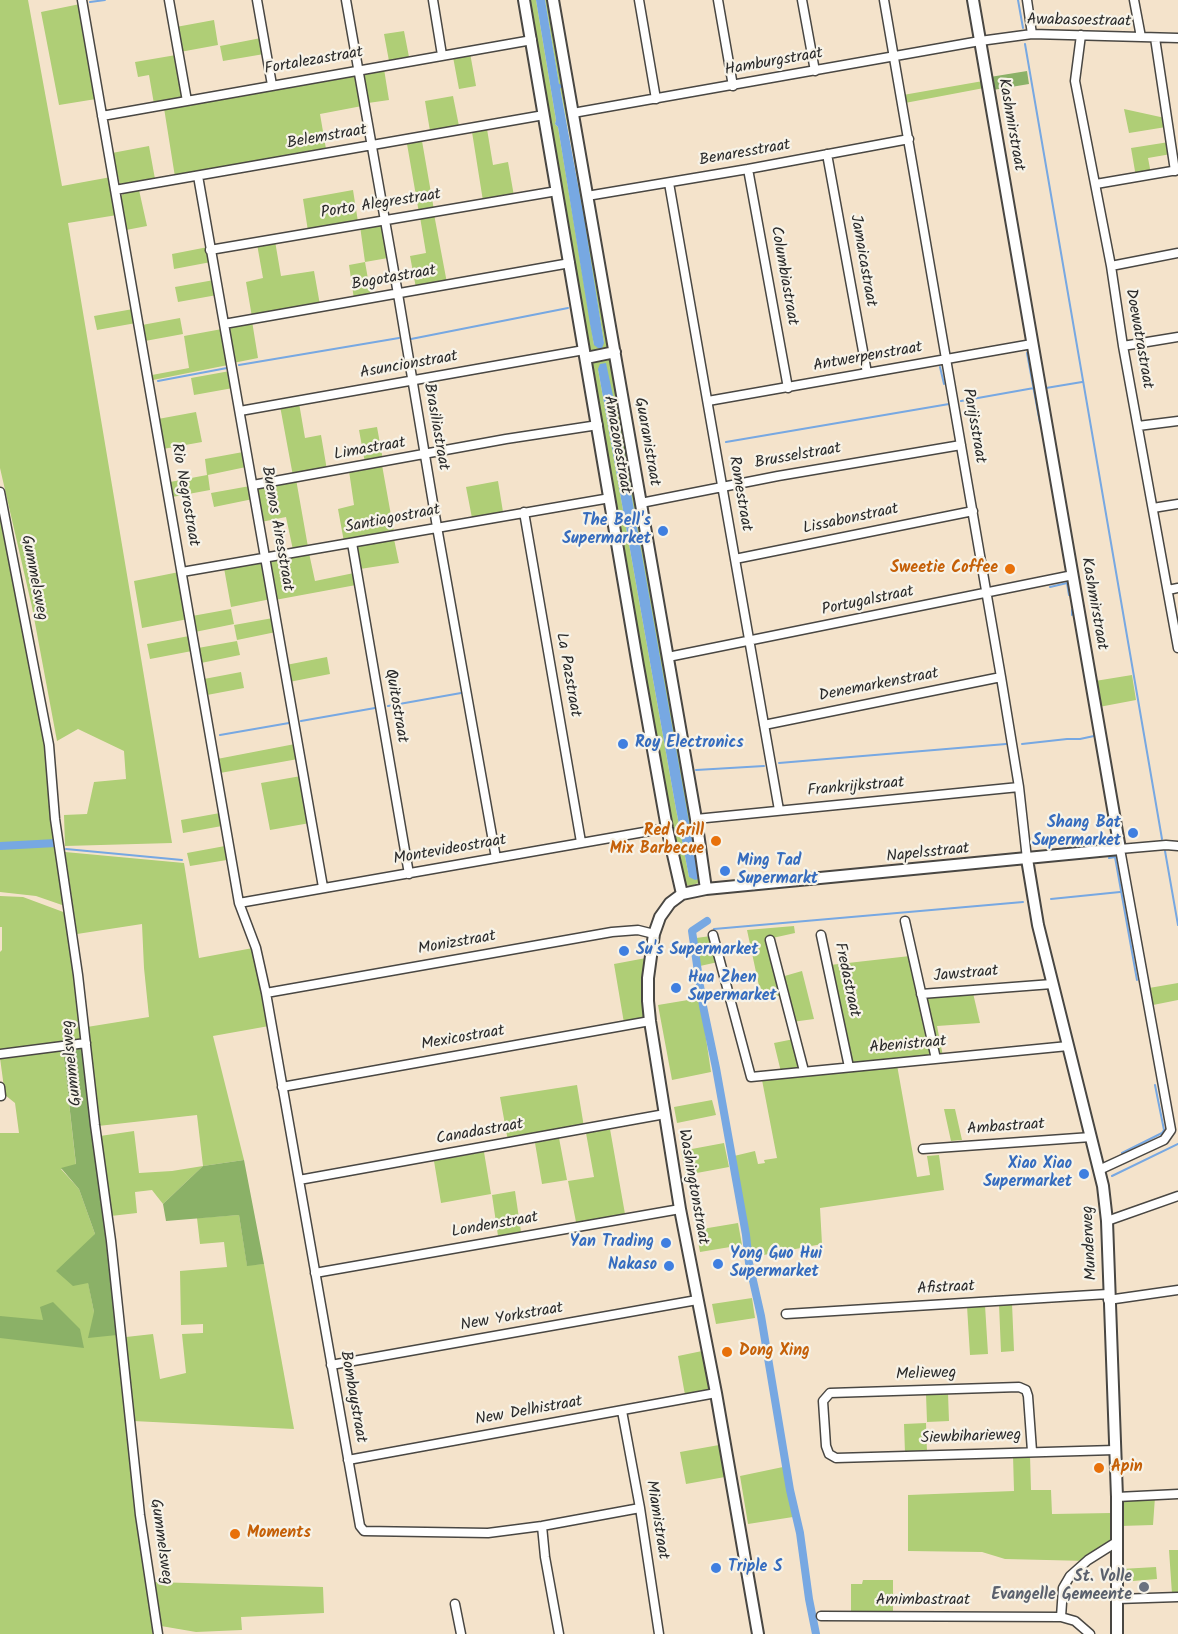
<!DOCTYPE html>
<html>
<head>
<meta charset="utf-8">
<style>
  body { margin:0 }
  canvas { display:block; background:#f4e3cb }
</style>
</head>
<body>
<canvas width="1178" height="1634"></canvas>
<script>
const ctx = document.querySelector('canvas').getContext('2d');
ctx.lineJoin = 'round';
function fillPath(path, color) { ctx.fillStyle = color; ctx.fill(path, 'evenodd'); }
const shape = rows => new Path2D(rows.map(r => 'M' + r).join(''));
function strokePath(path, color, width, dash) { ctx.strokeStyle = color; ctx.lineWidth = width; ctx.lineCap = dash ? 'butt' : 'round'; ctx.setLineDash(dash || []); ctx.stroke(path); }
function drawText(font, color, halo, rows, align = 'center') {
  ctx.font = font + ' Kalam,sans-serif'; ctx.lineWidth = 4.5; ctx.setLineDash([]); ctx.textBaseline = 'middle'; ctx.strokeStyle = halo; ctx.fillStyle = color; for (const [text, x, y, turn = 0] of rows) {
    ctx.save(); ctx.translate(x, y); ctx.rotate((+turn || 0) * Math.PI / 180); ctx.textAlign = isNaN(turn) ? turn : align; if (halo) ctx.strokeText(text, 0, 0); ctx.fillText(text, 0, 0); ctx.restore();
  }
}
const green = shape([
  [0,0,28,0,62,186,111,177,117,215,68,223,172,843,65,846,64,815,87,814,94,782,126,779,124,751,78,729,57,741,32,607,0,468],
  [527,0,536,0,556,120,555,124,558,127,594,345,604,343,572,148,560,88,565,88,610,349,591,352,589,351],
  [545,0,550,0,565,85,559,85],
  [80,4,96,99,59,105,41,12],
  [214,20,218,45,180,52,176,27],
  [404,31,409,57,389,61,384,34],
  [261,38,264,54,223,61,220,46],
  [470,53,476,86,459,89,453,57],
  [176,55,182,98,154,104,149,75,138,77,135,62],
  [384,69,389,100,368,103,364,74],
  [355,75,362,106,320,114,326,149,175,177,164,108],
  [983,81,984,88,905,103,903,95],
  [453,96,459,126,430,131,425,101],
  [1124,109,1165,118,1166,127,1129,133],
  [487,129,493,165,508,162,514,196,483,201,472,132],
  [422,141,434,210,419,213,407,144],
  [1169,142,1171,154,1148,158,1151,174,1136,177,1131,148],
  [149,146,155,179,120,184,112,153],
  [139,190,147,226,126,230,121,196,125,192],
  [353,190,358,222,308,231,303,199],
  [434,214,447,283,416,288,410,256,426,253,420,217],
  [383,222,388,258,365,262,371,296,354,299,349,265,365,262,360,226],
  [275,241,281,276,314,271,320,305,252,317,246,282,263,278,257,244],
  [208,247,211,262,174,269,172,254],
  [214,280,217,295,178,302,175,287],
  [133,309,136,323,97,330,94,316],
  [180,318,183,334,145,341,142,325],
  [252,321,258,358,233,363,230,328,231,326],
  [222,329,228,365,153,380,152,375,189,368,184,336],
  [605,358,612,359,702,877,700,882,691,886,683,884,677,866,590,363,592,361],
  [598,369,618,419,698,879,689,877,676,809],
  [230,371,233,388,194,395,191,378],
  [299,403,305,438,321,435,327,470,293,476,280,406],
  [196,412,202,442,163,449,158,419],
  [377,427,383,460,365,463,359,430],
  [243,452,246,467,208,475,210,490,172,497,170,482,207,475,205,459],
  [382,465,394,532,344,542,338,509,354,505,349,471],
  [296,479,308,547,293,550,286,517,261,522,256,493,260,487],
  [498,481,503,512,472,518,466,487],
  [250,486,253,499,214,507,211,493],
  [0,501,27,609,52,747,63,904,62,905,36,896,0,892],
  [394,539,399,563,360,569,356,545],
  [309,553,315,581,354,573,356,585,275,600,269,565,270,562],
  [262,561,271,599,231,607,224,568],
  [179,572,188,619,142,628,134,581],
  [231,609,234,624,195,632,192,616],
  [273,618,276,632,237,640,234,625],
  [189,636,192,651,150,659,147,644],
  [237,641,240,655,201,663,198,648],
  [327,657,330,674,289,682,286,665],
  [241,672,244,688,207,695,204,679],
  [1132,675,1136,700,1099,707,1095,681],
  [295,744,298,759,220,773,217,759],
  [301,776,310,823,270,830,261,783],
  [220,813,222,826,183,833,181,820],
  [225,846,227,860,190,866,187,853],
  [65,852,184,863,199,958,253,948,269,1026,213,1036,244,1160,203,1166,163,1204,152,1190,135,1192,137,1213,111,1216,100,1136,134,1131,139,1173,172,1171,203,1166,197,1115,98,1126,87,1027,149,1017,144,968,142,924,77,934],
  [0,896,23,897,66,913,83,1039,79,1042,3,1052,0,1049,0,952,2,950,2,927,0,927],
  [794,926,795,933,768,939,783,995,762,1000,747,930],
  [711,936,718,962,700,966,696,938],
  [910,956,920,998,973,993,980,1023,937,1026,943,1056,855,1064,852,1062,830,965],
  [646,958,646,1014,644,1018,624,1023,614,964],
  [802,971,814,1019,792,1022,781,977],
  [1178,983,1178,1000,1153,1005,1149,988],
  [700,998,711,1072,672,1080,658,1005],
  [794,1039,802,1069,781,1072,774,1043],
  [63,1050,76,1165,61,1169,79,1189,95,1234,88,1282,94,1312,117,1335,126,1421,153,1634,0,1634,0,1133,19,1133,15,1103,5,1095,0,1058],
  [897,1065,917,1177,930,1175,927,1156,939,1155,944,1190,820,1208,822,1244,753,1257,734,1156,755,1151,758,1164,765,1163,764,1160,777,1158,762,1080],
  [577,1085,584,1127,508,1141,500,1097],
  [712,1100,716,1115,677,1123,674,1107],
  [944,1109,955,1109,962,1140,951,1141],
  [610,1129,625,1214,576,1222,568,1181,594,1177,586,1133],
  [559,1138,567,1180,542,1184,535,1143],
  [724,1143,729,1167,686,1175,681,1151],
  [484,1152,491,1194,441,1203,434,1161],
  [515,1191,521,1232,498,1236,492,1195],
  [239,1215,247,1265,264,1264,294,1429,133,1421,126,1337,153,1334,160,1379,186,1373,182,1334,203,1333,203,1324,181,1325,180,1271,227,1267,224,1242,200,1244,197,1218],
  [738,1223,742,1245,700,1252,696,1230],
  [752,1298,755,1318,716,1324,712,1304],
  [1012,1303,1014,1351,1001,1352,999,1304],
  [985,1305,988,1354,970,1355,967,1306],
  [707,1350,710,1388,706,1390,685,1395,678,1356],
  [948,1393,949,1421,927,1422,926,1394],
  [926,1423,927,1452,905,1453,904,1424],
  [719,1445,725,1477,686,1484,680,1452],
  [1013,1455,1030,1455,1031,1490,1051,1490,1052,1514,1112,1513,1112,1542,1088,1561,1005,1559,982,1552,908,1551,908,1495,1014,1491],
  [783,1467,793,1517,748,1524,740,1476],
  [1155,1497,1153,1525,1120,1526,1121,1500],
  [1169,1550,1178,1550,1178,1593,1172,1594],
  [1156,1567,1157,1579,1121,1582,1121,1569],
  [863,1580,893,1580,893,1611,851,1611,851,1584,862,1584],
  [154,1582,323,1587,324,1613,241,1617,242,1630,196,1632,161,1626]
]);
const forest = shape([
  [1027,71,1029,84,993,90,990,77],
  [83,1047,117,1335,88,1338,94,1312,88,1283,73,1286,56,1271,95,1234,79,1189,61,1168,76,1164,63,1050],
  [244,1160,264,1264,247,1266,239,1215,166,1221,163,1204,203,1166],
  [53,1302,80,1329,84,1348,0,1338,0,1316,43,1320,40,1307]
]);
const water = shape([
  [536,0,545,0,559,84,565,85,565,88,560,88,584,217,604,343,602,348,598,348,594,345,590,324,558,127,555,124,556,120],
  [606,363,618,419,698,873,698,879,695,880,689,877,676,809,598,369,600,364]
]);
const stream = shape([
  [1018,0,1023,28],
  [90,2,105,0],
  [1025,44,1162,839],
  [411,339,568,308],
  [1027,353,1040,423],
  [239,365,399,338],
  [940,367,944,384],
  [158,381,227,368],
  [1046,388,1082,382],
  [961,401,1034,388],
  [726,442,949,404],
  [1050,587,1067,583,1069,595],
  [1072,610,1072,615],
  [388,706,461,693],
  [301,721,375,708],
  [220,735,289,723],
  [1022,744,1067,739,1080,739,1094,736],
  [779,763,1006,744],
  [696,770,764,766],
  [66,849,182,860],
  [1165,851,1178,925],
  [1109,858,1115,857,1137,980],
  [1051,899,1120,892],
  [714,929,1023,902],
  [1122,1153,1162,1133,1164,1130,1155,1085],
  [1112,1176,1178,1144]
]);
const canal = shape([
  [0,846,56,843],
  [707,921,692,931,703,1006,716,1068,746,1235,749,1263,761,1316,790,1490,800,1533,809,1599,816,1634]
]);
const minor = shape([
  [82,0,239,903,256,948,266,993,360,1526,364,1531,488,1533,542,1526,640,1508],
  [169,0,187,101],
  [257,0,272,85],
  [346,0,398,294,437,527,496,858],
  [433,0,442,55],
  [639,0,656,99],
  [718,0,733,86],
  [802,0,815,71],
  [884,0,1001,677,1019,787,1027,859],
  [1027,0,1032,34],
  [1134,0,1141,37],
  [1081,35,1075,81,1111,266,1123,346,1178,648],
  [1155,38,1175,171],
  [573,113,980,41,1032,34,1178,38],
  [102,116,532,40],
  [827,154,867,373],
  [748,169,788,388],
  [198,176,323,887],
  [669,183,779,810],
  [1096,184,1178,170],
  [115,190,544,115],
  [587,196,748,169,909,139],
  [210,250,557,191],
  [1111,266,1178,253],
  [224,324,570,263],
  [1123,346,1178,337],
  [708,401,1032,344],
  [240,411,584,350],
  [1138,426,1178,421],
  [253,485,506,439,598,425],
  [0,492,49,745,55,819,78,975,95,1125,111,1241,140,1515,158,1634],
  [641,503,778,476,961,445],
  [1153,508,1178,504],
  [524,512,581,842],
  [352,543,409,874],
  [735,559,973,511],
  [182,572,610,498],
  [1168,590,1178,588],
  [668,657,1073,575],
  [764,725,1001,677],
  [696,819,1019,787],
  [239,903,667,828],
  [905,921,936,1059],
  [713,935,751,1077,1068,1046],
  [821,935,849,1067],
  [770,940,804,1071],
  [266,993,612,932,638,930,654,934],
  [921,994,1052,984],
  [0,1054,86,1043],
  [0,1087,1,1096],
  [282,1087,650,1021],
  [923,1149,1091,1137],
  [1099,1170,1164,1140,1171,1130,1120,849,1166,845,1178,846],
  [299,1180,665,1114],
  [1107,1221,1178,1196],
  [315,1273,680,1209],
  [1108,1300,1178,1290],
  [786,1314,1108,1294],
  [331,1365,697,1300],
  [622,1411,640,1508,659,1634],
  [1032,1451,1028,1396,1026,1390,1019,1387,830,1393,823,1401,826,1446,829,1454,836,1458,1115,1450],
  [348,1460,716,1393],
  [1117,1497,1178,1494],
  [542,1526,545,1557,559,1634],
  [1117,1599,1178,1597],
  [455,1604,461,1634],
  [821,1616,1061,1617,1075,1621,1090,1634],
  [1061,1617,1063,1588,1070,1576,1088,1560,1115,1543]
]);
const tertiary = shape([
  [524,0,638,666,667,828,682,894],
  [553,0,696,819,706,889],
  [586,358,615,352],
  [1027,859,1038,925,1103,1186,1107,1221,1117,1497,1117,1634],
  [758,1634,716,1393,680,1209,650,1021,648,1001,648,978,654,934,660,917,670,903,682,894,706,889,1120,849,973,0]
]);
const markers = [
  [663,531,6,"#3f7fe0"],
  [1010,569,6,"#e8710a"],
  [623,744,6,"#3f7fe0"],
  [1133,833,6,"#3f7fe0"],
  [716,841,6,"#e8710a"],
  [725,871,6,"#3f7fe0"],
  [624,951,6,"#3f7fe0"],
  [676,988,6,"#3f7fe0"],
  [1084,1174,6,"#3f7fe0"],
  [666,1243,6,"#3f7fe0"],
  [718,1264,6,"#3f7fe0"],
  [669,1266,6,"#3f7fe0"],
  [727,1352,6,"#e8710a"],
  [1099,1468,6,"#e8710a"],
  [235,1534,6,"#e8710a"],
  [716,1568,6,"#3f7fe0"],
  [1144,1587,6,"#6b7280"]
];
const streetNames = [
  ["Awabasoestraat",1079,22,1],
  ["Fortalezastraat",314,62,-10],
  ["Hamburgstraat",774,63,-10],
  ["Kashmirstraat",1010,125,80],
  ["Belemstraat",327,138,-10],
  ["Benaresstraat",745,154,-10],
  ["Porto Alegrestraat",381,205,-9],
  ["Jamaicastraat",862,261,80],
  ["Columbiastraat",783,276,80],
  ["Bogotastraat",394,279,-10],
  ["Doewatrastraat",1138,339,80],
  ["Antwerpenstraat",868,358,-10],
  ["Asuncionstraat",409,366,-10],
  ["Parijsstraat",973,426,80],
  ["Brasiliastraat",435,427,80],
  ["Guaranistraat",646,442,80],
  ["Amazonestraat",616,445,80],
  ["Limastraat",370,450,-10],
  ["Brusselstraat",798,457,-10],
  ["Romestraat",739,494,80],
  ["Rio Negrostraat",184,495,80],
  ["Santiagostraat",393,520,-11],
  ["Lissabonstraat",851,520,-12],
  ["Buenos Airesstraat",276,529,80],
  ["Gummelsweg",33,578,79],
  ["Portugalstraat",868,602,-12],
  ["Kashmirstraat",1093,604,80],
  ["La Pazstraat",567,675,80],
  ["Denemarkenstraat",879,686,-11],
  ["Quitostraat",395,706,80],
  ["Frankrijkstraat",856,788,-5],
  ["Montevideostraat",450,851,-10],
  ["Napelsstraat",928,854,-6],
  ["Monizstraat",457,944,-10],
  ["Jawstraat",966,975,-5],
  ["Fredastraat",846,980,78],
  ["Mexicostraat",463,1039,-10],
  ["Abenistraat",908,1046,-5],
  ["Gummelsweg",73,1063,-96],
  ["Ambastraat",1006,1128,-4],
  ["Canadastraat",480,1133,-10],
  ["Washingtonstraat",692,1187,80],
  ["Londenstraat",495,1226,-10],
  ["Munderweg",1091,1243,-93],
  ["Afistraat",946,1289,-3],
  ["New Yorkstraat",512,1318,-10],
  ["Melieweg",926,1375,-2],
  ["Bombaystraat",352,1397,80],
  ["New Delhistraat",529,1412,-10],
  ["Siewbiharieweg",971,1438,-2],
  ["Miamistraat",656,1520,81],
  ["Gummelsweg",160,1542,82],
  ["Amimbastraat",923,1601]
];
const shopNames = [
  ["The Bell's",651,522,"right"],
  ["Supermarket",651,540,"right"],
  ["Roy Electronics",635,744],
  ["Shang Bat",1121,824,"right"],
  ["Supermarket",1121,842,"right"],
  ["Ming Tad",737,862],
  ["Supermarkt",737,880],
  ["Su's Supermarket",636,951],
  ["Hua Zhen",688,979],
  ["Supermarket",688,997],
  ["Xiao Xiao",1072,1165,"right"],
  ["Supermarket",1072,1183,"right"],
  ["Yan Trading",654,1243,"right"],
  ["Yong Guo Hui",730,1255],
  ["Supermarket",730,1273],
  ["Nakaso",657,1266,"right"],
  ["Triple S",728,1568]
];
const foodNames = [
  ["Sweetie Coffee",998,569,"right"],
  ["Red Grill",704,832,"right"],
  ["Mix Barbecue",704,850,"right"],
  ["Dong Xing",739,1352],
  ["Apin",1111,1468],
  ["Moments",247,1534]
];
const worshipNames = [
  ["St. Volle",1132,1578],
  ["Evangelle Gemeente",1132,1596]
];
fillPath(green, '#afce76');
fillPath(forest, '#8bb167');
fillPath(water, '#77a8e2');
strokePath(stream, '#77a8e2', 2);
strokePath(canal, '#77a8e2', 8);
strokePath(minor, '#494743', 11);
strokePath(tertiary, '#494743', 14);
strokePath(minor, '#fff', 8);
strokePath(tertiary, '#fff', 10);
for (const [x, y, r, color] of markers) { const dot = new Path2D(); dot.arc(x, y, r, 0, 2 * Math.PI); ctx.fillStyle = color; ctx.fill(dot); strokePath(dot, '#f7f3e8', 2); }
drawText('16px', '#2b2b2b', '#f7f3e8', streetNames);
drawText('bold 16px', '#366cbe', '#f7f3e8', shopNames, 'left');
drawText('bold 16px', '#c56008', '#f7f3e8', foodNames, 'left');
drawText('bold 16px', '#5b616d', '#f7f3e8', worshipNames, 'right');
</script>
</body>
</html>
